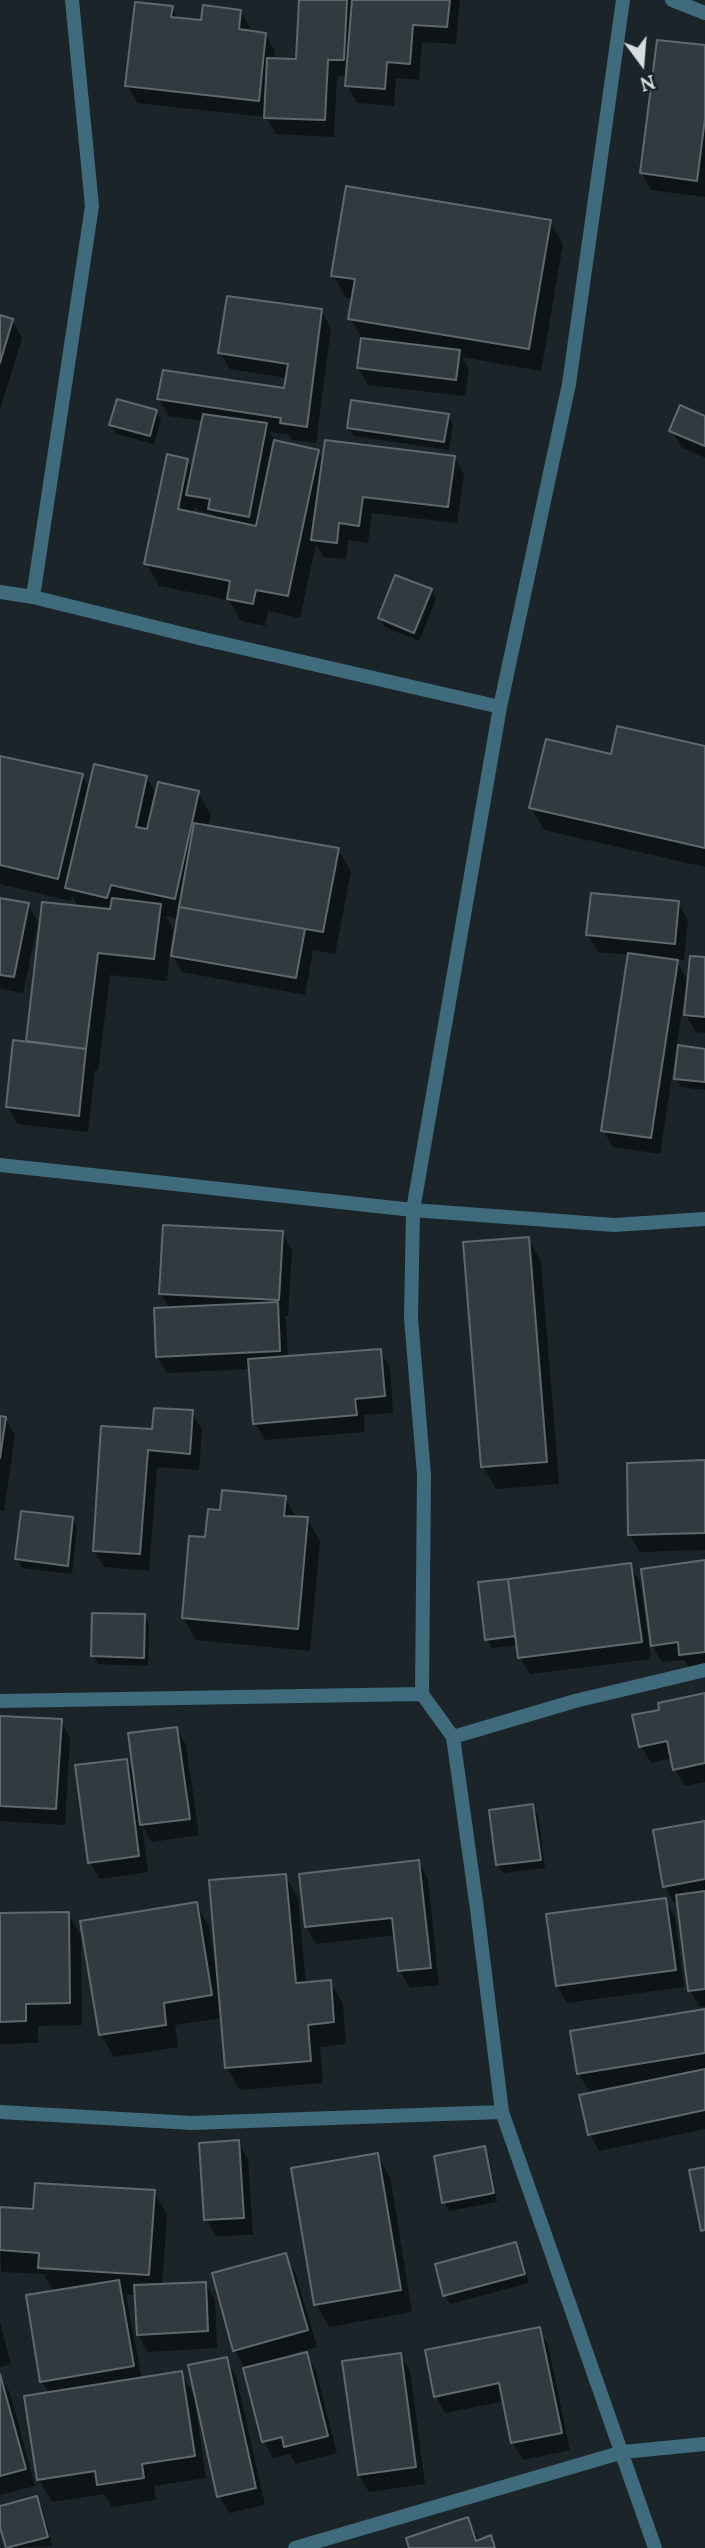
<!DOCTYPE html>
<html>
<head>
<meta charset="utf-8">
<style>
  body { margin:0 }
  #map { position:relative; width:705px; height:2548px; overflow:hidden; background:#1b2428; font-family:Lora,serif }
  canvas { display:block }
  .north { position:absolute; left:607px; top:28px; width:70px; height:70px; -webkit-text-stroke:5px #1b2428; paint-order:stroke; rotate:164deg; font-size:19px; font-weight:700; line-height:28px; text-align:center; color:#d6dcdf }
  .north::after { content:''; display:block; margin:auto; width:24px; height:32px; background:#d6dcdf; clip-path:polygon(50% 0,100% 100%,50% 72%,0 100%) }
</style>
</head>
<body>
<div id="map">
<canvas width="705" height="2548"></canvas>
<div class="north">N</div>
</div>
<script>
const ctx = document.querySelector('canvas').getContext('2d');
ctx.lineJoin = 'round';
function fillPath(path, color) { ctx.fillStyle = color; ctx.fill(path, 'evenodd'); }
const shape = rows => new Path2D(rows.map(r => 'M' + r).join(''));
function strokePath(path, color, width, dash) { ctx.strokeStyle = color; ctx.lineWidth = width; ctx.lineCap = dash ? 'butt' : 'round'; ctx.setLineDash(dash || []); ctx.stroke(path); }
const shadow = shape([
  [301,0,460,0,456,44,422,42,419,80,396,78,394,106,357,103,347,85,348,77,337,76,334,137,276,134,266,117,137,103,127,86,172,8,178,19,202,21,240,11,250,28,249,32,265,34,275,51,274,60,298,60],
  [705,47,705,197,651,190,642,173],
  [550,222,563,244,541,371,462,357,469,369,465,396,368,385,358,368,363,340,350,318,354,299,346,298,333,275],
  [321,311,331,328,316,443,292,440,289,435,269,432,276,442,318,451,323,461,454,457,464,474,457,523,372,513,368,543,348,540,346,559,323,557,316,544,300,618,268,611,265,626,241,621,229,600,159,586,146,563,187,460,193,471,203,421,169,416,159,399,285,390,287,378,230,369,220,352],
  [195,506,198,511,213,514,215,519,193,514],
  [0,317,12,321,22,338,0,410],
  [156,411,161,420,154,444,116,434,111,425],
  [448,416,453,425,449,450,354,436,349,428],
  [705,418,705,458,681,447,671,430],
  [431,590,436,599,419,641,385,627,380,618],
  [705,747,705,867,544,830,531,808,612,756],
  [0,758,82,776,90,789,146,777,157,795,198,793,211,815,208,827,338,849,351,872,335,954,313,950,305,995,182,972,170,951,167,981,110,975,98,1071,95,1070,88,1132,17,1124,8,1107,29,1044,27,1041,78,907,72,896,71,901,0,884],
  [166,916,179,919,173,950,170,949,173,928],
  [0,900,28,905,38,922,23,993,0,989],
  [678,903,688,920,684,960,675,959,687,979,660,1154,613,1147,603,1130,629,955,598,952,588,935],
  [705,959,705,1033,696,1032,686,1015],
  [705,1051,705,1090,681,1087,676,1078],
  [282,1233,292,1250,288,1316,284,1316,286,1321,288,1357,380,1351,390,1368,393,1413,364,1415,365,1432,265,1440,255,1423,251,1369,167,1373,157,1356,170,1309,161,1294],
  [528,1238,541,1261,559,1484,496,1489,483,1466],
  [192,1412,202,1429,199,1470,157,1467,149,1571,104,1567,94,1550,154,1431],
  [0,1418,5,1418,15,1435,4,1511,0,1511],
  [705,1462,705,1550,640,1552,630,1535],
  [285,1498,297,1518,307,1519,320,1541,310,1651,196,1640,183,1618,206,1539,222,1512],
  [72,1518,77,1527,72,1574,22,1568,17,1559],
  [705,1562,705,1670,691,1671,684,1660,662,1662,652,1645],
  [630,1565,640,1582,651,1659,530,1674,520,1658,518,1645,492,1648,487,1639,507,1581,510,1586],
  [144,1616,149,1625,148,1666,98,1664,93,1655],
  [705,1694,705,1782,685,1786,675,1769,672,1758,651,1763,641,1746,661,1712],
  [0,1717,61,1721,70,1738,65,1825,0,1821],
  [176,1728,186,1745,199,1835,152,1842,142,1825,148,1872,100,1879,90,1862,126,1761,136,1777],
  [532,1806,538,1815,545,1868,503,1873,497,1864],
  [705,1822,705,2006,700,2007,690,1990,679,1902,674,1903,665,1886],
  [418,1862,428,1879,439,1985,410,1988,400,1971,396,1935,316,1944,306,1927],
  [285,1876,298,1898,306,1984,330,1982,343,2004,346,2044,320,2047,323,2083,240,2090,227,2068,223,2018,175,2025,178,2047,114,2057,101,2035,82,1922,196,1904,209,1927,216,1969,219,1969],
  [665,1900,675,1917,684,1987,567,2003,557,1986,548,1916],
  [0,1914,68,1914,81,1936,82,2025,38,2026,38,2043,0,2044],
  [705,2010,705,2129,599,2151,590,2134,617,2089,616,2086,589,2091,579,2074],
  [238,2142,248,2159,253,2235,216,2236,206,2219],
  [484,2148,489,2157,497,2202,449,2211,444,2202],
  [377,2155,390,2177,412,2312,329,2327,316,2304],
  [154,2192,167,2214,162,2285,205,2283,215,2300,217,2348,148,2352,138,2335,137,2295,126,2295,142,2379,181,2373,194,2396,206,2478,154,2486,156,2500,112,2507,104,2494,52,2502,39,2480,49,2394,42,2381,54,2292,44,2274,1,2272,0,2209,35,2210],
  [515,2244,520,2253,529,2283,450,2304,445,2295],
  [285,2255,295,2272,317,2347,292,2354,293,2357,306,2354,316,2371,337,2453,296,2464,290,2454,273,2458,264,2441,245,2368,235,2351,214,2274],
  [0,2322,11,2364,0,2367],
  [539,2329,548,2345,570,2450,523,2460,513,2443,504,2401,445,2413,436,2396],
  [400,2354,410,2371,425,2484,369,2492,359,2475],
  [226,2359,236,2376,265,2505,229,2513,219,2496],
  [0,2376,10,2393,35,2486,0,2495],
  [36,2498,42,2506,52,2546,8,2548,0,2521,0,2507],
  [468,2519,480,2541,490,2538,496,2548,411,2548]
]);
const building = shape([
  [299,0,347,0,344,60,328,60,325,120,264,118,267,58,296,59,299,0],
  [352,0,450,0,447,27,413,25,410,64,387,62,385,89,345,86,352,0],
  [135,2,173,6,171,17,201,20,203,5,241,10,239,29,266,33,259,101,125,86,135,2],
  [657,40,705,45,705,119,697,181,640,173,657,40],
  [346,186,551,220,529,349,348,319,355,279,331,276,346,186],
  [227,296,322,309,307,427,280,423,281,418,157,399,163,370,284,388,288,364,218,353,227,296],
  [0,315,13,319,0,363,0,315],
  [361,338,460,350,456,380,357,368,361,338],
  [117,399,157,410,150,436,109,425,117,399],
  [351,400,449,414,444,442,347,428,351,400],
  [680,405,705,416,705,446,669,431,680,405],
  [203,414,267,423,249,517,208,509,210,499,186,495,203,414],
  [274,440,319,450,288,596,256,590,253,604,227,599,230,581,144,564,167,454,188,459,178,509,256,526,274,440],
  [325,440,455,456,448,507,363,497,359,526,339,523,337,543,311,540,325,440],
  [395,575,432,589,414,633,378,618,395,575],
  [617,726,705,746,705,848,529,808,546,739,611,754,617,726],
  [0,756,83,774,58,879,0,865,0,756],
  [94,764,147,776,136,827,147,829,158,782,199,791,175,899,111,885,107,898,65,888,94,764],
  [194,823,339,848,323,932,179,907,194,823],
  [591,893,679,901,675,944,586,935,591,893],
  [0,898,29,903,14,977,0,975,0,898],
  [112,898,161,904,154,959,98,953,86,1049,26,1041,42,902,110,909,112,898],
  [179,907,305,929,296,978,171,956,179,907],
  [628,953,678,960,651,1138,601,1131,628,953],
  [690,956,705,957,705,1017,684,1015,690,956],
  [13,1040,86,1049,79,1116,6,1107,13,1040],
  [678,1045,705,1049,705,1082,674,1079,678,1045],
  [163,1225,283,1231,279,1300,159,1294,163,1225],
  [529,1237,547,1462,481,1467,463,1242,529,1237],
  [278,1302,280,1351,156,1357,154,1308,278,1302],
  [381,1349,385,1396,355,1399,357,1415,253,1424,248,1359,381,1349],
  [154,1408,193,1410,190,1454,148,1450,140,1554,93,1551,101,1426,152,1429,154,1408],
  [0,1416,6,1417,0,1458,0,1416],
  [705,1460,705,1533,628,1535,627,1463,705,1460],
  [222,1490,286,1496,284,1516,308,1517,298,1629,182,1618,189,1536,205,1537,208,1509,220,1510,222,1490],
  [21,1511,73,1517,68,1566,15,1559,21,1511],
  [705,1560,705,1652,679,1655,678,1642,651,1646,641,1569,705,1560],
  [631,1563,642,1642,518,1658,508,1579,631,1563],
  [508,1579,515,1636,485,1640,478,1582,508,1579],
  [92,1613,145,1614,144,1658,91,1656,92,1613],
  [705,1693,705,1763,673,1770,667,1741,639,1747,632,1715,659,1710,658,1703,705,1693],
  [0,1716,62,1719,56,1809,0,1806,0,1716],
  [177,1727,190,1819,140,1825,128,1733,177,1727],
  [127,1759,139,1856,88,1863,75,1765,127,1759],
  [533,1804,541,1860,496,1865,489,1810,533,1804],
  [705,1821,705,1879,663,1887,653,1830,705,1821],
  [419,1860,431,1968,398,1971,392,1918,305,1927,299,1874,419,1860],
  [286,1874,296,1983,331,1980,334,2022,308,2025,311,2061,225,2068,209,1880,286,1874],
  [705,1891,705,1989,688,1991,676,1895,705,1891],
  [666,1898,676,1970,556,1986,546,1914,666,1898],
  [197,1902,212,1995,164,2003,166,2025,99,2035,80,1921,197,1902],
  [69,1912,70,2003,26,2004,26,2021,0,2022,0,1913,69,1912],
  [705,2009,705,2053,577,2074,570,2031,705,2009],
  [705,2069,705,2110,588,2135,579,2095,705,2069],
  [239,2140,244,2218,204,2220,199,2143,239,2140],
  [485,2146,494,2193,442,2203,434,2156,485,2146],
  [378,2153,401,2290,314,2305,291,2168,378,2153],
  [705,2167,705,2230,701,2231,689,2170,705,2167],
  [35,2183,155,2190,149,2275,38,2268,39,2253,0,2250,0,2207,33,2209,35,2183],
  [516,2242,525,2274,443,2296,435,2264,516,2242],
  [286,2253,308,2330,233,2351,212,2273,286,2253],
  [119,2280,134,2366,40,2382,26,2295,119,2280],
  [206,2282,208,2331,137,2335,134,2285,206,2282],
  [540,2327,562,2433,511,2443,499,2383,434,2397,425,2350,540,2327],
  [307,2352,328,2436,284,2447,282,2437,262,2442,243,2368,307,2352],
  [401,2353,416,2467,358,2475,342,2361,401,2353],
  [227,2357,256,2488,217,2497,188,2365,227,2357],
  [182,2371,195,2456,142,2464,144,2478,97,2485,95,2471,37,2480,24,2396,182,2371],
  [0,2374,26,2469,0,2476,0,2374],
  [37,2496,48,2537,6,2548,0,2527,0,2506,37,2496],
  [468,2517,476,2541,491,2535,495,2548,409,2548,406,2538,468,2517]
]);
const minor = shape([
  [623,0,569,384,500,707,413,1210,411,1318,424,1475,422,1694,453,1737,477,1909,502,2112,655,2548],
  [672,0,705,13],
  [0,592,33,597,199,638,500,707],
  [33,597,92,206,72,0],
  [0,1165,413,1210,614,1225,705,1219],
  [0,1701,422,1694],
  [453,1737,575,1701,705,1670],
  [0,2112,192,2123,502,2112],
  [295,2548,623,2452,705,2444]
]);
fillPath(shadow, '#0007');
fillPath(building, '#313b3f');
strokePath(building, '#5e696e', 2);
strokePath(minor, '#3f6b7c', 14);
</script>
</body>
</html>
